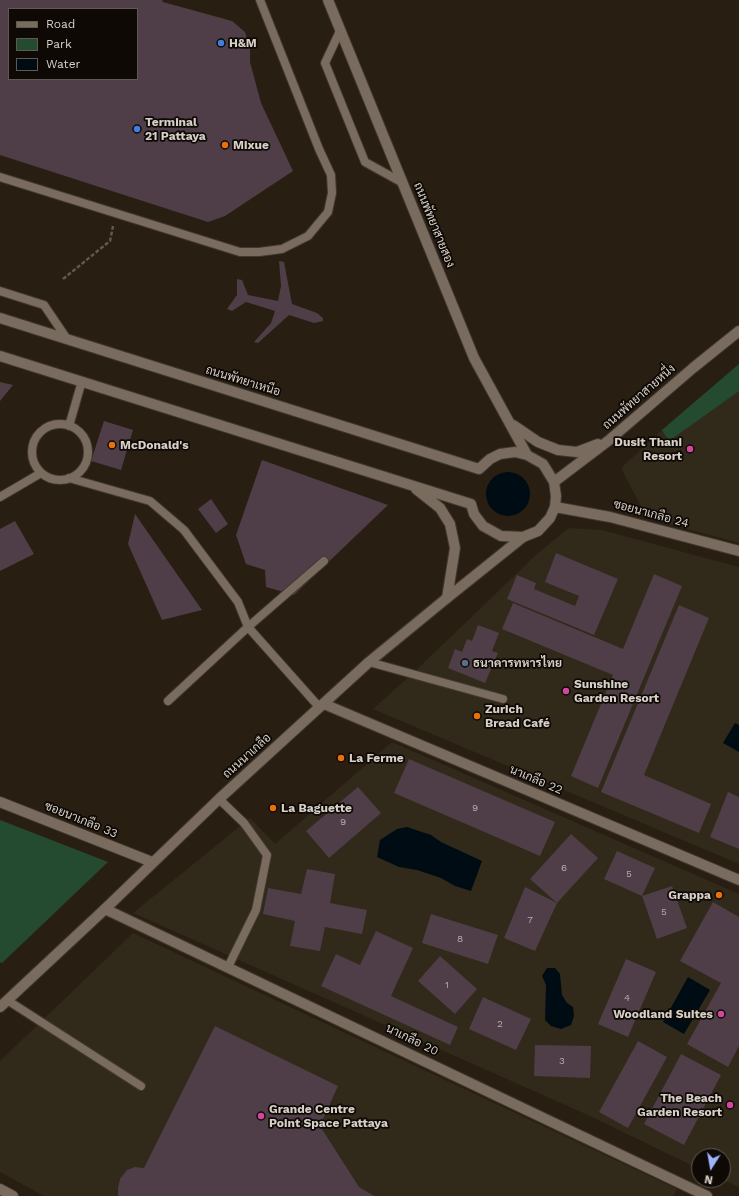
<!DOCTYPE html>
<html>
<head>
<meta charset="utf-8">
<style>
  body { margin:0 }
  #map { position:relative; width:739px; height:1196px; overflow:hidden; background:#291e12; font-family:"Work Sans",sans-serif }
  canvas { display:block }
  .legend { position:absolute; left:8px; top:8px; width:130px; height:72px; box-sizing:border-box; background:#0e0905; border:1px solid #5e5953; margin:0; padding:5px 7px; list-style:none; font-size:12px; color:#d7d0c8 }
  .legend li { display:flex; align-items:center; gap:8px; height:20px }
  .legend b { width:20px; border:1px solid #5e5953 }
  .north { position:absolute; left:691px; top:1148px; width:40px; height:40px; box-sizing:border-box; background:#0e0905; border:1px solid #5e5953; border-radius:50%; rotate:191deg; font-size:11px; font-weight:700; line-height:16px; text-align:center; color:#d7d0c8 }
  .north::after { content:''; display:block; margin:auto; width:14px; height:18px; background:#9db4fd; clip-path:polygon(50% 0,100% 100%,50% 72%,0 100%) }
</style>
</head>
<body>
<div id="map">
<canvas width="739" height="1196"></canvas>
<ul class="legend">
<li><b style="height:5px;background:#796c5e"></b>Road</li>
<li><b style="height:11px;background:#244b30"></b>Park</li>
<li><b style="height:11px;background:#000c14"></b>Water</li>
</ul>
<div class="north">N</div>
</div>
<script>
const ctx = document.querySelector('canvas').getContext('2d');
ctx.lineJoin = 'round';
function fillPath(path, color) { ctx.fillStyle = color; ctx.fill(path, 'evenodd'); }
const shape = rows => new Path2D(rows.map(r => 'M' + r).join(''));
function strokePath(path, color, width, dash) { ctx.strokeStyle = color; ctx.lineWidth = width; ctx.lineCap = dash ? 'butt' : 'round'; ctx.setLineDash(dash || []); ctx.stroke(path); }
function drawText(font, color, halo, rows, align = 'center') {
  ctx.font = font + ' "Work Sans",Sarabun,sans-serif'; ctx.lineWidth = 3.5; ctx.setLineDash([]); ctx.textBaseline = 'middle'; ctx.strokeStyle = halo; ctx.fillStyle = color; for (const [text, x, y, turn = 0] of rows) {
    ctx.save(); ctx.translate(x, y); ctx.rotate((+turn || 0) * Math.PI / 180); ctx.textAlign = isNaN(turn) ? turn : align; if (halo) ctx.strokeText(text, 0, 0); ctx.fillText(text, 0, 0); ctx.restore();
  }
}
const commercial = shape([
  [739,364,739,543,647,518,621,468,662,430],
  [569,528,602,530,739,567,739,864,373,709,412,674,538,553],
  [392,742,739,894,739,1187,723,1180,723,1156,699,1156,699,1169,590,1116,133,913,250,818,275,844],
  [133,933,677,1189,673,1196,44,1196,0,1172,0,1061]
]);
const green = shape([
  [739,364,739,391,669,441,662,430],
  [0,820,108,862,2,963,0,962]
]);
const water = shape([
  '486 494a22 22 0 1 1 44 0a22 22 0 1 1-44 0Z',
  [735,723,739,725,739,752,723,743],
  [407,827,431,835,441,842,482,861,471,891,455,886,441,878,417,870,399,867,377,857,380,840,397,829],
  [547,968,555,968,560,974,562,995,567,1003,573,1007,574,1016,571,1025,561,1029,551,1026,545,1020,546,985,542,976],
  [688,977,710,990,684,1034,663,1022]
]);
const building = shape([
  [0,0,162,0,163,2,232,21,245,32,250,46,250,62,261,103,293,171,225,216,208,222,0,155],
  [9,9,137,9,137,79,9,79],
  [279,261,284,262,292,304,317,313,323,318,323,321,314,323,289,315,258,343,254,342,271,323,275,311,246,302,232,311,227,309,237,295,237,279,242,280,248,295,278,301,281,286],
  [0,382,13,385,0,401],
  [104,421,133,430,121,470,91,461],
  [262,460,388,505,294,595,266,587,265,570,246,564,236,535],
  [211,499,228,524,216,533,198,509],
  [135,514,202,610,162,620,128,544],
  [15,521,34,554,0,571,0,529],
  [556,553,618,579,594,635,507,599,517,575,536,583,534,589,575,606,579,596,545,582],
  [654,574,682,586,598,788,571,776,613,675,502,629,513,603,623,649],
  [679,605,709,618,644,775,711,804,699,833,601,792],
  [478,625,499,633,492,651,498,653,485,683,448,668,455,649,462,652,467,639,472,641],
  [409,759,555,822,540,856,394,793],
  [358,787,381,813,329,858,306,831],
  [728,792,739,797,739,849,710,837],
  [571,834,598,858,557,903,530,879],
  [617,851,655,868,642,896,604,879],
  [307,869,335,874,330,903,367,910,362,934,325,927,320,951,290,946,295,921,263,914,268,888,301,894],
  [672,886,687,928,657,939,642,896],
  [525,887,557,903,535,951,504,938],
  [713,902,739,917,739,1046,728,1067,687,1044,721,983,680,961],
  [431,914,498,935,488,964,422,943],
  [376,931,413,948,391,996,458,1027,450,1045,321,986,336,954,360,965],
  [440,956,477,989,455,1014,418,981],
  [626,959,656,972,628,1037,598,1024],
  [483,997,531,1019,516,1050,469,1029],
  [215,1026,338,1086,320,1126,359,1187,374,1196,118,1196,118,1188,120,1179,127,1170,135,1167,144,1168],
  [638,1041,667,1057,628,1128,599,1112],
  [535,1045,591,1046,590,1078,534,1076],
  [681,1054,721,1075,684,1145,644,1124]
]);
const path = shape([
  [63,279,110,241,113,226]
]);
const service = shape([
  [340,31,325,63,365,162,403,183],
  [0,177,240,252,259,252,282,249,308,236,328,212,332,193,331,175,319,149,260,0],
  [0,291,44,305,67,339],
  '32 452a28 28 0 1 1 56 0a28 28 0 1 1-56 0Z',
  [69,426,82,381],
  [69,478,150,501,184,530,238,602,248,627,320,708],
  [0,497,41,473],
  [369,662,503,699],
  [168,701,248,627,324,561],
  [219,799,244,823,267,855,256,910,228,967],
  [7,1000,141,1086]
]);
const minor = shape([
  [555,507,610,517,739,551],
  [324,704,739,880],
  [0,802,152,862],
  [105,909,707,1196],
  [0,1189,13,1196]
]);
const tertiary = shape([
  [0,1007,105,909,219,799,369,662,447,598,523,537]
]);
const secondary = shape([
  [328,0,474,358,527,455],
  [0,318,479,469,490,459,500,454,515,452,527,455,543,464,554,482,556,496,555,507,550,518,538,531,523,537,501,536,483,526,474,514,471,504,0,356],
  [513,425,538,442,558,450,577,452,598,444],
  [554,482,608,441,693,368,739,331],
  [416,489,440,508,450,524,455,548,447,598]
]);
const markers = [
  [221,43,4,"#3f7fe0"],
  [137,129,4,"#3f7fe0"],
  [225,145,4,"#e8710a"],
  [112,445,4,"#e8710a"],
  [690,449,4,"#d1479c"],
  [465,663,4,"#5c6f8a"],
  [566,691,4,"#d1479c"],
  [477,716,4,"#e8710a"],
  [341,758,4,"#e8710a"],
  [273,808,4,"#e8710a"],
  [719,895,4,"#e8710a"],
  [721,1014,4,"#d1479c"],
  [730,1105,4,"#d1479c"],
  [261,1116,4,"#d1479c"]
];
const numberNames = [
  ["9",475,808],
  ["9",343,822],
  ["6",564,868],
  ["5",629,874],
  ["5",664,912],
  ["7",530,920],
  ["8",460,939],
  ["1",447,985],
  ["4",627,998],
  ["2",500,1024],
  ["3",562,1061]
];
const poiNames = [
  ["H&M",229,43],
  ["Terminal",145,122],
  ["21 Pattaya",145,136],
  ["Mixue",233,145],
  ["Dusit Thani",682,442,"right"],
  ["Resort",682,456,"right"],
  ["McDonald's",120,445],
  ["ธนาคารทหารไทย",473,663],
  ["Sunshine",574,684],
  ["Garden Resort",574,698],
  ["Zurich",485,709],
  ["Bread Café",485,723],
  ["La Ferme",349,758],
  ["La Baguette",281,808],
  ["Grappa",711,895,"right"],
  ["Woodland Suites",713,1014,"right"],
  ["The Beach",722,1098,"right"],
  ["Garden Resort",722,1112,"right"],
  ["Grande Centre",269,1109],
  ["Point Space Pattaya",269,1123]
];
const streetNames = [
  ["ถนนพัทยาสายสอง",434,225,68],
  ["ถนนพัทยาเหนือ",243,381,17],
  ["ถนนพัทยาสายหนึ่ง",639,397,-41],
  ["ซอยนาเกลือ 24",651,514,15],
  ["ถนนนาเกลือ",247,756,-42],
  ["นาเกลือ 22",536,780,23],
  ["ซอยนาเกลือ 33",81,820,22],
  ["นาเกลือ 20",412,1040,26]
];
fillPath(commercial, '#31291a');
fillPath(green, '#244b30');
fillPath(water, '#000c14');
fillPath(building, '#4f3e47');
strokePath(service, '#413831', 10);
strokePath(minor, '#413831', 12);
strokePath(tertiary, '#413831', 12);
strokePath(secondary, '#413831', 12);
strokePath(path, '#62584e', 2.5, [4, 2]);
strokePath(service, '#796c5e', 8);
strokePath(minor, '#796c5e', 10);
strokePath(tertiary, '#796c5e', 10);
strokePath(secondary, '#796c5e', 10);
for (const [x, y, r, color] of markers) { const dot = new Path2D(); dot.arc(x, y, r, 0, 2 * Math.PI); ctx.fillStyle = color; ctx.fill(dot); strokePath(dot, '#0e0905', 1.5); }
drawText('10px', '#b5aca8', null, numberNames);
drawText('bold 12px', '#d7d0c8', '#0e0905', poiNames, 'left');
drawText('12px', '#d7d0c8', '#0e0905', streetNames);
</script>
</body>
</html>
